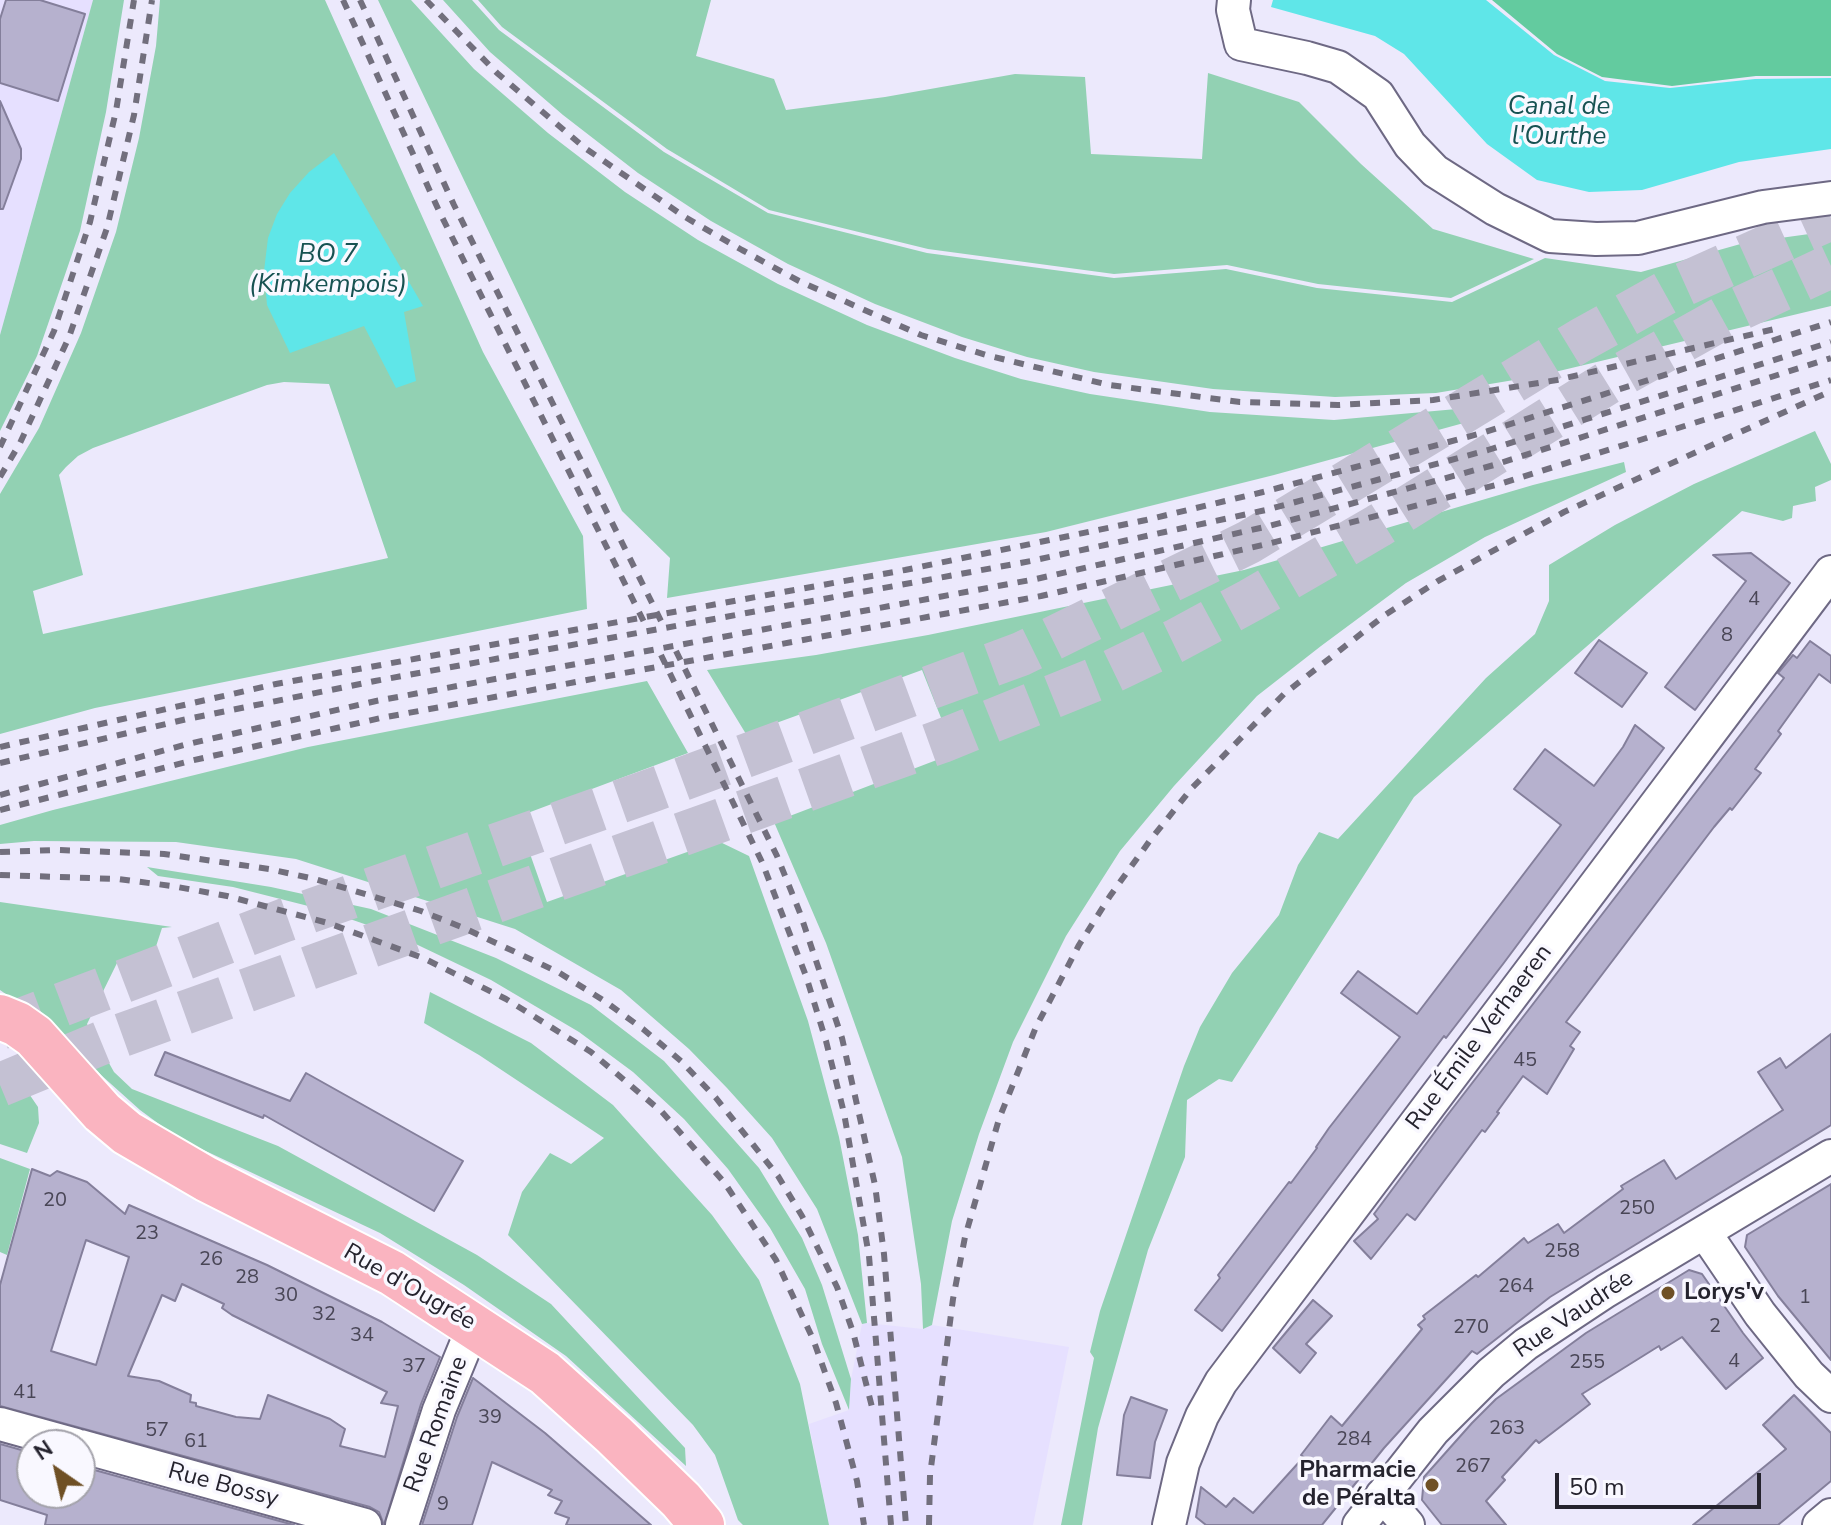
<!DOCTYPE html>
<html>
<head>
<meta charset="utf-8">
<style>
  body { margin:0 }
  #map { position:relative; width:1831px; height:1525px; overflow:hidden; background:#ece9fc; font-family:"Nunito Sans",sans-serif }
  canvas { display:block }
  .north { position:absolute; left:16px; top:1429px; width:80px; height:80px; box-sizing:border-box; background:#f9f8ff; border:2px solid #a4a3ab; border-radius:50%; rotate:326deg; font-size:22px; font-weight:700; line-height:32px; text-align:center; color:#25232e }
  .north::after { content:''; display:block; margin:auto; width:28px; height:36px; background:#6f5025; clip-path:polygon(50% 0,100% 100%,50% 72%,0 100%) }
  .scale { position:absolute; left:1555px; top:1473px; width:206px; height:36px; box-sizing:border-box; border:4px solid #25232e; border-top:0; padding-left:10px; font-size:24px; line-height:28px; white-space:nowrap; color:#25232e; -webkit-text-stroke:6px #f9f8ff; paint-order:stroke }
</style>
</head>
<body>
<div id="map">
<canvas width="1831" height="1525"></canvas>
<div class="north">N</div>
<div class="scale">50 m</div>
</div>
<script>
const ctx = document.querySelector('canvas').getContext('2d');
ctx.lineJoin = 'round';
function fillPath(path, color) { ctx.fillStyle = color; ctx.fill(path, 'evenodd'); }
const shape = rows => new Path2D(rows.map(r => 'M' + r).join(''));
function strokePath(path, color, width, dash) { ctx.strokeStyle = color; ctx.lineWidth = width; ctx.lineCap = dash ? 'butt' : 'round'; ctx.setLineDash(dash || []); ctx.stroke(path); }
function drawText(font, color, halo, rows, align = 'center') {
  ctx.font = font + ' "Nunito Sans",sans-serif'; ctx.lineWidth = 7; ctx.setLineDash([]); ctx.textBaseline = 'middle'; ctx.strokeStyle = halo; ctx.fillStyle = color; for (const [text, x, y, turn = 0] of rows) {
    ctx.save(); ctx.translate(x, y); ctx.rotate((+turn || 0) * Math.PI / 180); ctx.textAlign = isNaN(turn) ? turn : align; if (halo) ctx.strokeText(text, 0, 0); ctx.fillText(text, 0, 0); ctx.restore();
  }
}
const built = shape([
  [0,0,93,0,0,335],
  [867,1323,923,1329,932,1325,1069,1347,1033,1525,829,1525,809,1424,849,1410,851,1379,862,1324]
]);
const green = shape([
  [93,0,124,0,106,112,80,231,37,356,0,431,0,335],
  [160,0,325,0,483,352,583,536,587,609,95,708,0,734,0,494,39,428,81,333,116,232,139,138,156,46],
  [284,382,329,384,388,558,43,634,33,591,83,575,59,475,66,467,78,456,93,448,267,385],
  [378,0,411,0,474,69,548,133,625,192,698,240,778,284,867,325,955,358,1021,379,1090,394,1210,412,1334,420,1479,407,1482,418,1274,475,1046,532,667,598,670,558,622,511],
  [443,0,472,0,499,30,664,152,768,213,927,253,1114,278,1226,269,1317,288,1452,302,1545,258,1641,272,1744,243,1831,231,1831,306,1538,376,1436,393,1335,397,1213,389,1094,372,1027,357,962,337,875,304,788,264,711,221,638,173,563,115,490,52],
  [478,0,711,0,696,56,774,79,786,110,885,97,1015,74,1085,77,1091,154,1202,159,1208,73,1299,102,1361,164,1433,229,1534,259,1451,298,1318,284,1227,265,1114,274,928,249,769,210,667,149,502,27],
  [1815,431,1831,464,1831,480,1815,487,1816,501,1793,506,1792,518,1783,521,1742,511,1414,797,1232,1082,1219,1079,1187,1100,1185,1157,1148,1250,1098,1428,1082,1525,1061,1525,1094,1358,1090,1352,1100,1311,1184,1066,1200,1027,1232,973,1279,915,1298,865,1319,832,1338,839,1486,678,1535,634,1549,601,1549,565,1615,525,1694,484],
  [1624,462,1626,472,1485,537,1406,583,1321,646,1257,696,1174,786,1120,851,1066,936,1013,1042,979,1134,952,1221,932,1325,923,1329,921,1284,902,1157,826,943,774,822,955,753,922,670,746,734,707,670,816,655,928,635,1244,570,1533,485],
  [647,681,688,753,517,817,547,902,718,841,749,856,808,1021,839,1137,858,1235,867,1323,862,1324,817,1209,772,1138,727,1088,689,1049,621,990,515,929,296,859,176,842,34,841,0,844,0,825,53,810,308,747],
  [147,867,271,887,371,909,496,958,591,1005,664,1061,759,1168,802,1238,822,1285,851,1379,849,1410,822,1344,805,1289,770,1228,728,1169,684,1119,633,1072,579,1032,491,980,399,936,324,910,233,887,158,876],
  [0,902,172,927,162,928,148,971,117,963,87,1024,114,1072,132,1089,278,1146,477,1255,551,1304,685,1448,686,1466,566,1356,464,1285,380,1233,178,1138,140,1110,101,1075,63,1034,0,990],
  [430,992,531,1043,613,1105,712,1215,759,1280,800,1384,829,1525,743,1525,738,1520,715,1455,693,1425,508,1235,522,1192,550,1153,571,1164,604,1138,479,1055,424,1023],
  [0,1076,23,1085,38,1107,39,1123,27,1153,0,1144],
  [0,1158,30,1169,7,1255,0,1252]
]);
const forest = shape([
  [1492,0,1831,0,1831,76,1756,76,1672,86,1602,77,1557,54]
]);
const water = shape([
  [1273,0,1486,0,1554,55,1605,81,1670,88,1755,79,1831,78,1831,149,1739,162,1642,190,1589,192,1537,180,1487,144,1404,54,1375,36,1271,7],
  [334,153,423,306,404,312,416,381,396,388,364,326,290,353,267,305,264,271,268,238,277,214,290,193,309,172]
]);
const building = shape([
  [6,0,40,0,85,14,58,101,0,83,0,19,6,0],
  [0,101,21,149,21,159,3,209,0,209,0,101],
  [1751,553,1790,583,1695,710,1665,687,1746,581,1713,555,1751,553],
  [1599,640,1647,673,1622,707,1575,673,1599,640],
  [1810,641,1831,656,1831,683,1819,674,1778,731,1781,734,1755,769,1761,773,1732,810,1730,808,1714,827,1566,1022,1580,1032,1570,1046,1574,1049,1547,1094,1523,1076,1497,1112,1499,1113,1485,1132,1482,1130,1415,1220,1407,1214,1371,1259,1354,1241,1378,1219,1374,1214,1446,1117,1784,678,1778,673,1793,655,1797,658,1810,641],
  [1635,725,1664,748,1503,964,1446,1038,1444,1036,1222,1331,1195,1310,1220,1278,1218,1275,1289,1182,1291,1183,1317,1148,1316,1147,1329,1128,1400,1037,1341,993,1358,971,1417,1014,1561,825,1514,789,1545,749,1594,786,1623,747,1635,725],
  [1831,1034,1831,1125,1550,1297,1477,1354,1472,1351,1384,1448,1322,1525,1206,1525,1196,1517,1201,1487,1226,1507,1234,1498,1253,1513,1301,1460,1312,1464,1301,1455,1331,1416,1342,1426,1422,1329,1418,1325,1425,1319,1423,1316,1476,1275,1478,1277,1524,1238,1528,1243,1558,1224,1564,1233,1623,1189,1621,1186,1664,1160,1676,1179,1783,1110,1758,1072,1780,1058,1786,1068,1831,1034],
  [165,1052,290,1101,306,1073,463,1161,434,1211,264,1115,263,1118,155,1075,165,1052],
  [32,1169,50,1176,57,1171,87,1182,125,1214,129,1205,267,1265,382,1322,440,1357,421,1404,384,1525,379,1512,370,1507,0,1406,0,1285,32,1169],
  [86,1240,129,1257,96,1365,51,1351,86,1240],
  [182,1284,224,1304,222,1308,232,1315,387,1392,381,1403,398,1406,385,1457,340,1446,345,1429,330,1419,268,1395,260,1419,236,1417,196,1406,196,1403,190,1402,191,1395,159,1381,128,1376,162,1295,175,1301,182,1284],
  [1831,1184,1831,1360,1778,1296,1745,1247,1747,1235,1831,1184],
  [1689,1270,1702,1274,1743,1333,1763,1358,1726,1389,1682,1337,1661,1350,1659,1346,1582,1394,1590,1404,1539,1443,1536,1440,1502,1477,1505,1480,1486,1501,1506,1525,1442,1525,1422,1500,1424,1477,1472,1423,1496,1399,1586,1333,1689,1270],
  [1313,1300,1332,1316,1306,1344,1316,1353,1300,1373,1273,1348,1313,1300],
  [473,1378,545,1433,651,1525,566,1525,569,1518,555,1513,562,1501,548,1495,552,1490,492,1462,472,1525,422,1525,457,1417,473,1378],
  [1794,1395,1831,1433,1831,1481,1778,1525,1693,1525,1786,1449,1763,1425,1794,1395],
  [1131,1397,1167,1410,1155,1442,1150,1478,1117,1475,1124,1415,1131,1397],
  [0,1444,32,1453,32,1493,80,1493,80,1466,294,1525,45,1525,47,1515,0,1500,0,1444]
]);
const highwayTunnel = shape([
  [0,1028,285,920,650,791,1021,654,1249,542,1581,340,1669,291,1831,218],
  [0,1085,111,1039,942,741,1096,679,1175,641,1251,600,1378,526,1612,380,1741,308,1831,266]
]);
const street = shape([
  [1234,0,1233,10,1241,44,1307,58,1338,67,1378,95,1410,145,1435,171,1495,209,1550,236,1596,239,1638,238,1763,207,1831,198],
  [1705,1233,1760,1314,1809,1375,1831,1396],
  [0,1424,76,1445],
  [80,1446,365,1525],
  [1382,1495,1408,1525],
  [402,1525,439,1410,474,1325],
  [1169,1525,1183,1463,1202,1416,1221,1382,1831,572],
  [1359,1525,1433,1431,1491,1373,1526,1344,1606,1291,1831,1156],
  [1819,1525,1831,1515]
]);
const primary = shape([
  [0,1017,17,1024,34,1036,102,1112,127,1133,206,1179,392,1273,545,1373,614,1435,681,1500,702,1525]
]);
const rail = shape([
  [343,0,439,211,646,626],
  [360,0,454,205,662,623],
  [426,0,497,73,585,148,685,217,742,250,799,281,921,335,986,355,1109,385,1240,402,1338,405,1433,400,1557,380,1779,328],
  [0,447,54,331,90,222,116,111,134,0],
  [0,477,20,443,69,337,107,228,134,115,152,0],
  [676,651,777,856,800,913,842,1038,875,1185,884,1254,906,1525],
  [661,655,762,862,806,976,826,1041,844,1113,869,1256,891,1525],
  [0,747,276,684,905,570,1146,520,1263,492,1482,433,1831,322],
  [0,763,187,719,375,681,1031,561,1266,510,1488,450,1831,342],
  [0,795,184,745,376,701,1036,579,1269,526,1494,465,1831,358],
  [0,810,190,761,381,718,1041,596,1271,543,1500,484,1831,380],
  [0,852,58,850,164,854,269,869,315,879,421,911,464,928,558,972,603,1000,643,1029,681,1061,716,1098,778,1176,802,1216,837,1287,853,1332,873,1411],
  [0,875,118,879,172,886,227,896,328,923,423,958,506,999,591,1052,662,1112,724,1182,776,1260,813,1339,836,1403,857,1481,864,1525],
  [929,1525,930,1475,953,1299,965,1237,999,1119,1036,1027,1079,945,1110,896,1151,839,1192,788,1284,694,1385,615,1438,581,1564,512,1831,391]
]);
const markers = [
  [1668,1293,8,"#6f5025"],
  [1432,1485,8,"#6f5025"]
];
const numberNames = [
  ["4",1754,600],
  ["8",1727,636],
  ["45",1525,1061],
  ["20",55,1201],
  ["250",1637,1209],
  ["23",147,1234],
  ["258",1562,1252],
  ["26",211,1260],
  ["28",247,1278],
  ["264",1516,1287],
  ["30",286,1296],
  ["1",1805,1298],
  ["32",324,1315],
  ["2",1715,1327],
  ["270",1471,1328],
  ["34",362,1336],
  ["4",1734,1362],
  ["255",1587,1363],
  ["37",414,1367],
  ["41",25,1393],
  ["39",490,1418],
  ["263",1507,1429],
  ["57",157,1431],
  ["284",1354,1440],
  ["61",196,1442],
  ["267",1473,1467],
  ["9",443,1505]
];
const streetNames = [
  ["Rue Émile Verhaeren",1480,1038,-53],
  ["Rue d'Ougrée",409,1288,30],
  ["Rue Vaudrée",1574,1315,-34],
  ["Rue Romaine",437,1425,-70],
  ["Rue Bossy",223,1486,15]
];
const poiNames = [
  ["Lorys'v",1684,1293],
  ["Pharmacie",1416,1471,"right"],
  ["de Péralta",1416,1499,"right"]
];
const waterNames = [
  ["Canal de",1559,108],
  ["l'Ourthe",1559,138],
  ["BO 7",328,256],
  ["(Kimkempois)",328,286]
];
fillPath(built, '#e6e0ff');
fillPath(green, '#92d1b3');
fillPath(forest, '#63cb9f');
fillPath(water, '#5fe6e8');
fillPath(building, '#b6b1ce');
strokePath(building, '#847f9b', 2);
strokePath(highwayTunnel, '#c4c1d3', 44, [44, 22]);
strokePath(street, '#6e6984', 36);
strokePath(primary, '#fff', 48);
strokePath(street, '#fff', 32);
strokePath(primary, '#fab4c0', 44);
strokePath(rail, '#726f7d', 6, [10, 10]);
for (const [x, y, r, color] of markers) { const dot = new Path2D(); dot.arc(x, y, r, 0, 2 * Math.PI); ctx.fillStyle = color; ctx.fill(dot); strokePath(dot, '#f9f8ff', 3); }
drawText('20px', '#494656', null, numberNames);
drawText('24px', '#25232e', '#f9f8ff', streetNames);
drawText('bold 24px', '#25232e', '#f9f8ff', poiNames, 'left');
drawText('italic 26px', '#175252', '#f9f8ff', waterNames);
</script>
</body>
</html>
